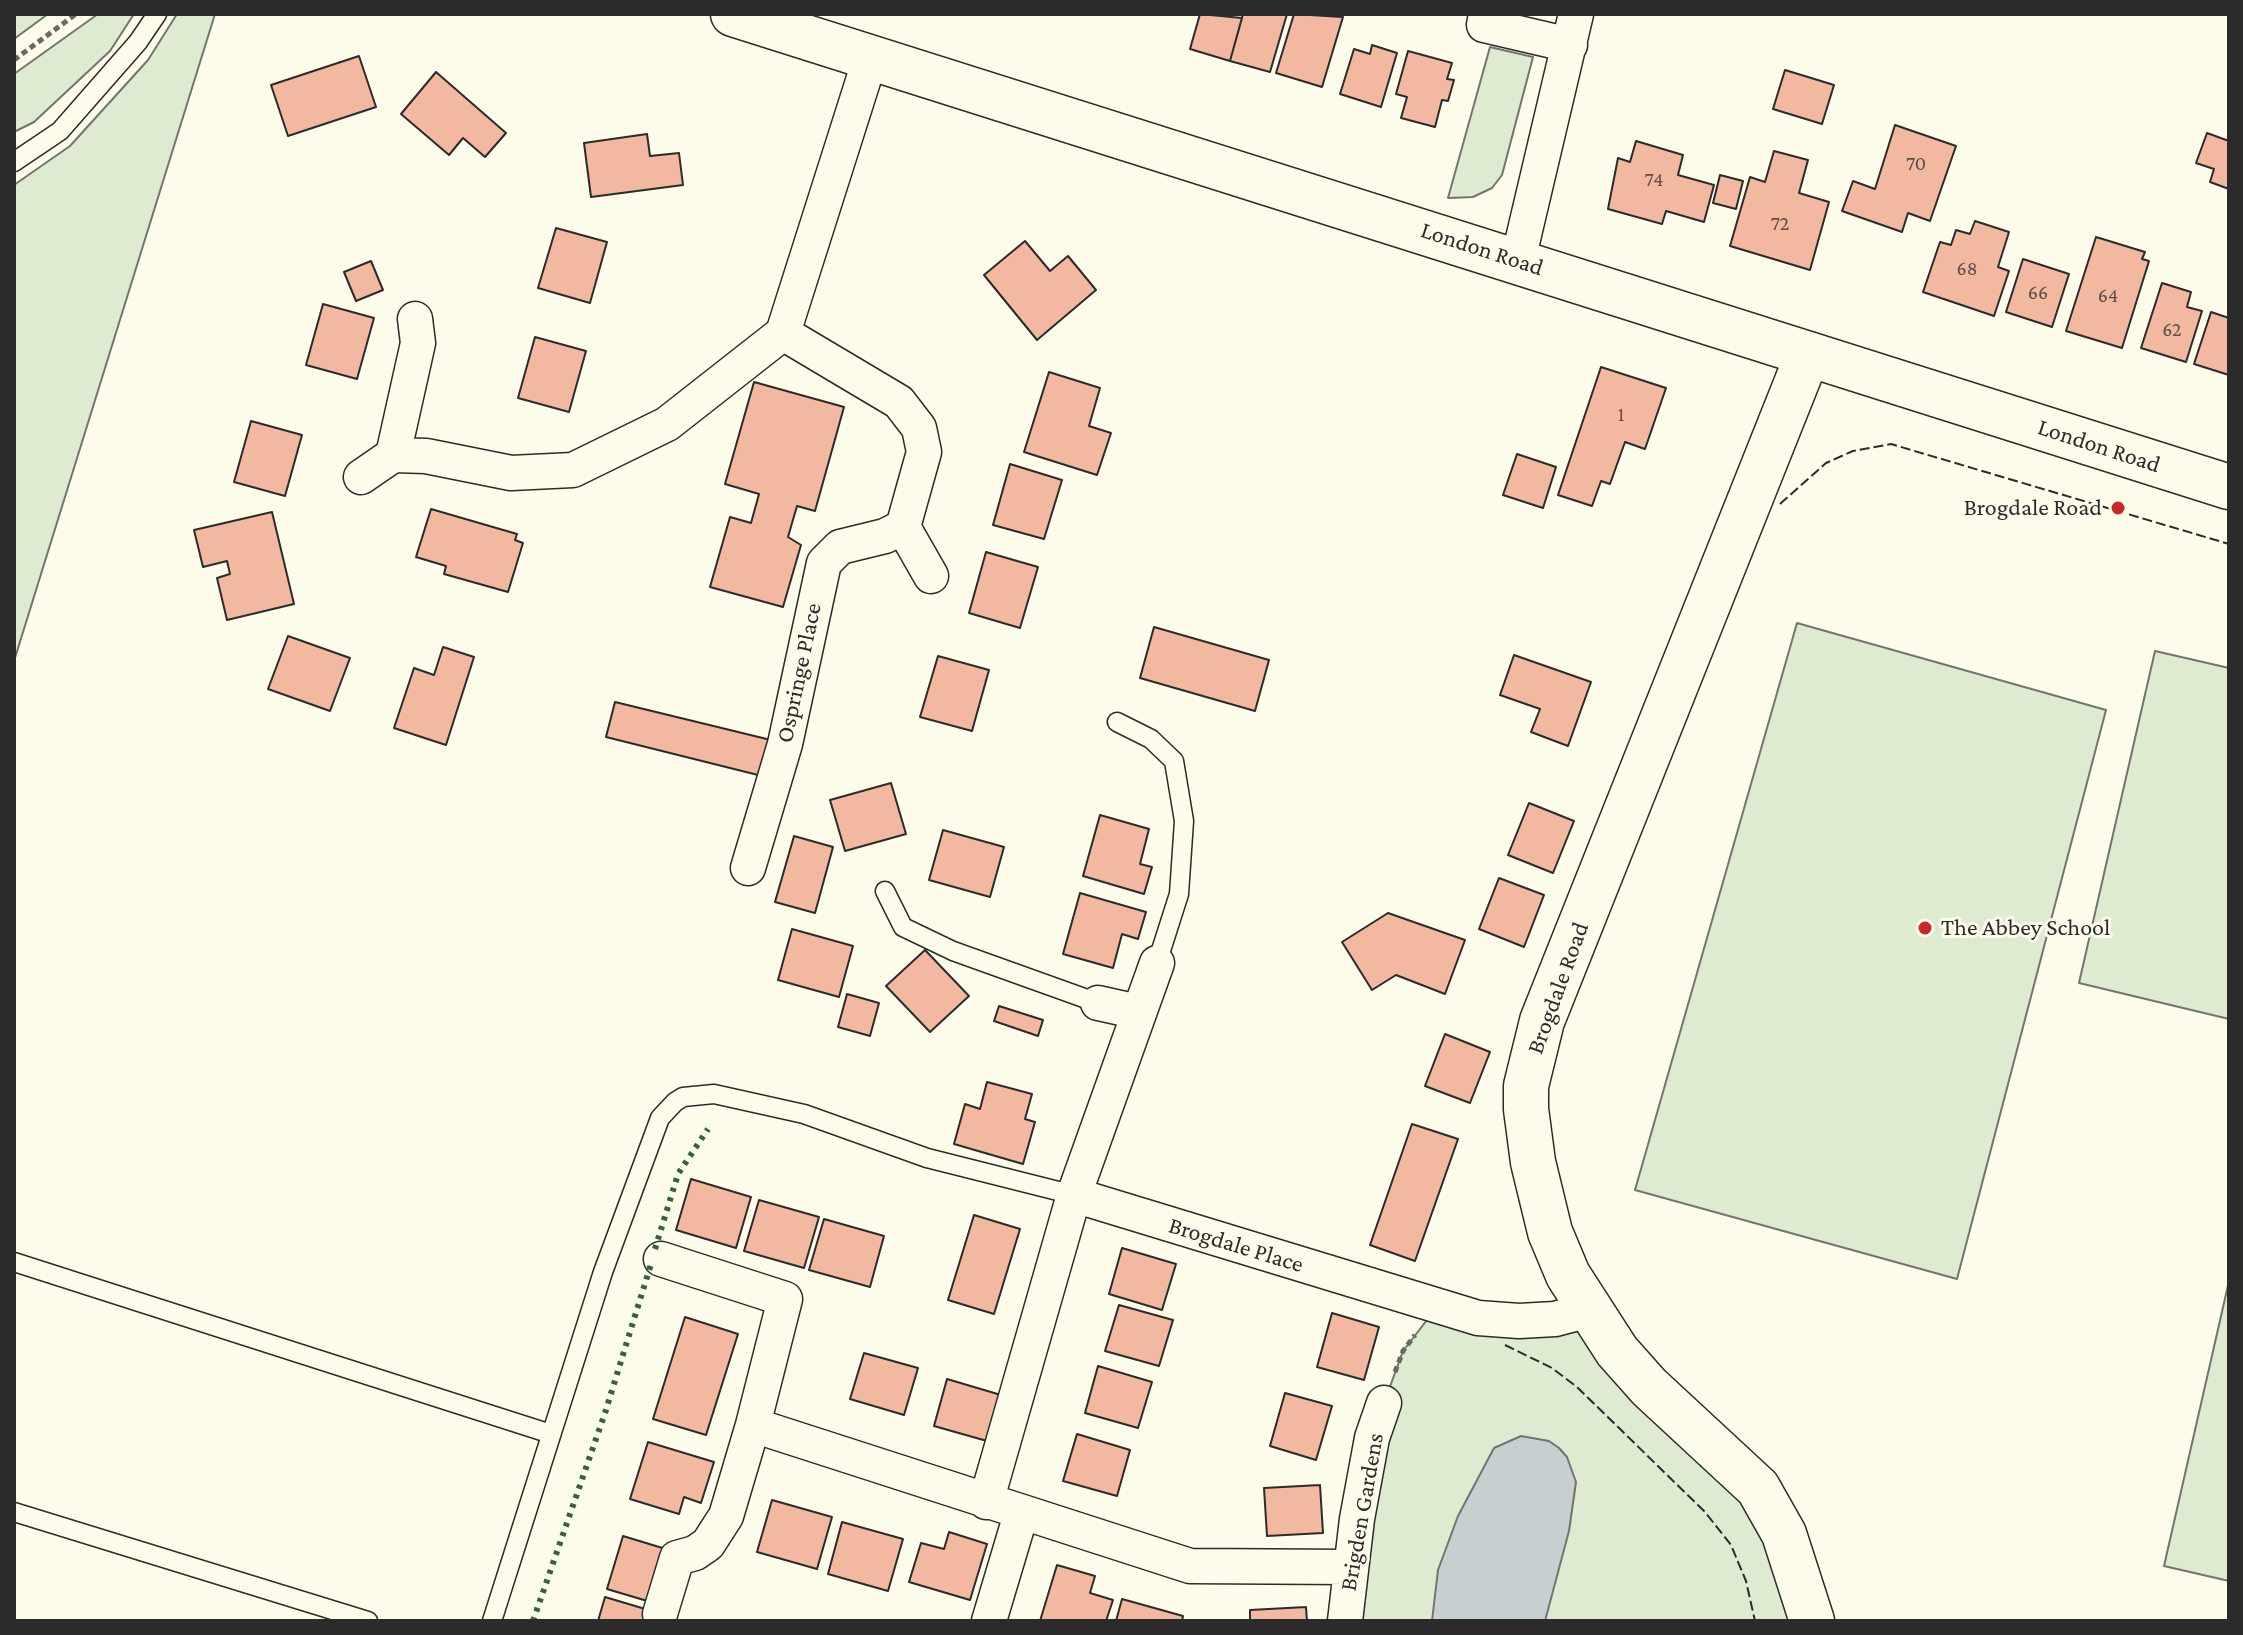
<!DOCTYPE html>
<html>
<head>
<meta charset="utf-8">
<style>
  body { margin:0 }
  #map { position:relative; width:2243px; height:1635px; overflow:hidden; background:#fdfbea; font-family:"Crimson Pro",serif }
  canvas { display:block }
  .frame { position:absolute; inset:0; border:16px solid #2b2b2b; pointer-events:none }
</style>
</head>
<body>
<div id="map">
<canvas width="2243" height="1635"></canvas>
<div class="frame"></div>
</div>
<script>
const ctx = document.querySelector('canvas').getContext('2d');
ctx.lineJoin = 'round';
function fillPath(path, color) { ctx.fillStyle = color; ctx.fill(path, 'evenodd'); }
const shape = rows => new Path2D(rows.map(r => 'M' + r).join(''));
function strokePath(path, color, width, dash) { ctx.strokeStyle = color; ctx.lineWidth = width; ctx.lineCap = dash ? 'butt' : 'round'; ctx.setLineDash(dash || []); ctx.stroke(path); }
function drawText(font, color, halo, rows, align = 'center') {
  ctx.font = font + ' "Crimson Pro",serif'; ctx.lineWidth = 6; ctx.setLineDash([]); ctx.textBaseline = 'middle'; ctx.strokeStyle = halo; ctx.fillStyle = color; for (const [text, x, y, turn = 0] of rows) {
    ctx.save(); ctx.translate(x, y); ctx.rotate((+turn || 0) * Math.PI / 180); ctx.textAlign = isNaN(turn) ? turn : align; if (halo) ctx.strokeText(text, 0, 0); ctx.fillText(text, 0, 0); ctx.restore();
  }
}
const green = shape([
  [14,14,48,14,14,39,14,14],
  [98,14,134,14,110,51,34,122,14,132,14,74,98,14],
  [177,14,215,14,14,661,14,185,70,146,148,60,177,14],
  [1490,47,1533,57,1502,175,1492,188,1473,197,1448,198,1490,47],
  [1797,623,2106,710,1957,1279,1635,1190,1797,623],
  [2155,651,2229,668,2229,1019,2079,983,2155,651],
  [2229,1281,2229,1581,2164,1566,2229,1281],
  [1437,1307,1589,1310,1707,1439,1812,1621,1345,1621,1384,1403,1403,1351,1437,1307]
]);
const water = shape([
  [1521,1436,1549,1441,1559,1448,1567,1457,1576,1482,1569,1531,1545,1621,1432,1621,1438,1570,1458,1516,1494,1448,1521,1436]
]);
const building = shape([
  [1200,14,1242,18,1230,61,1190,49,1200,14],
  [1243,14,1287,14,1270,72,1230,61,1243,14],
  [1294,14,1343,17,1322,87,1276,73,1294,14],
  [1372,45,1397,53,1381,107,1340,94,1354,49,1370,54,1372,45],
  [1408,51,1452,63,1447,79,1454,80,1448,101,1442,100,1435,127,1401,118,1407,97,1396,94,1408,51],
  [359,56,376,107,288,136,271,85,359,56],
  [1785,70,1834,85,1822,124,1773,109,1785,70],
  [436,72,506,133,485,157,463,138,449,155,401,114,436,72],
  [1895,125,1956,146,1930,221,1908,213,1902,232,1842,211,1853,181,1875,189,1895,125],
  [2207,133,2229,141,2229,189,2210,182,2214,169,2196,163,2207,133],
  [647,134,650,156,679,153,683,185,591,197,584,143,647,134],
  [1636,141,1683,155,1678,175,1714,185,1704,222,1666,211,1662,224,1608,209,1618,158,1630,162,1636,141],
  [1774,151,1808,160,1799,193,1829,202,1810,270,1730,246,1750,177,1765,182,1774,151],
  [1720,175,1743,181,1736,209,1713,203,1720,175],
  [1975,221,2009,232,1998,267,2009,271,1994,316,1923,292,1940,242,1951,245,1956,230,1970,234,1975,221],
  [556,228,607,242,590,303,538,288,556,228],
  [2096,237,2145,252,2142,259,2149,261,2122,348,2066,331,2096,237],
  [1025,241,1050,271,1068,256,1096,290,1037,340,984,275,1025,241],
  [2023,259,2069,274,2052,327,2006,312,2023,259],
  [371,261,383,290,356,301,344,272,371,261],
  [2162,283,2191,292,2187,307,2202,311,2186,362,2141,348,2162,283],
  [323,304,374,318,357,379,306,365,323,304],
  [2211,312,2229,318,2229,375,2194,364,2211,312],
  [535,337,586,351,569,412,518,398,535,337],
  [1601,367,1666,388,1645,449,1625,442,1610,484,1601,481,1592,506,1558,495,1601,367],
  [1049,372,1100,388,1089,426,1111,433,1097,475,1024,452,1049,372],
  [754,382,844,407,815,511,797,506,788,537,801,545,783,607,710,587,730,517,751,523,759,494,725,484,754,382],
  [251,421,302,435,285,496,234,482,251,421],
  [1517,454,1556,467,1543,508,1503,495,1517,454],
  [1010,464,1062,480,1044,539,993,525,1010,464],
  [431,509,517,534,515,540,523,543,508,592,444,574,446,566,416,557,431,509],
  [272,512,294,604,227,620,217,578,230,574,227,561,203,567,194,530,272,512],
  [986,552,1038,567,1020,628,969,613,986,552],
  [1154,627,1269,660,1255,711,1140,678,1154,627],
  [288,636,350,658,330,711,268,689,288,636],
  [443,647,474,657,446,745,394,728,414,668,434,675,443,647],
  [1514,655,1591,682,1568,746,1531,732,1540,709,1500,695,1514,655],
  [938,656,989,670,972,731,920,717,938,656],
  [615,702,775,741,766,777,606,737,615,702],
  [891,783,906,834,845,851,830,800,891,783],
  [1529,803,1574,821,1553,873,1508,855,1529,803],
  [1100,815,1149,829,1140,864,1152,867,1144,894,1083,876,1100,815],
  [943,830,1004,847,990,897,929,880,943,830],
  [794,836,833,847,815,913,775,902,794,836],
  [1499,878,1544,895,1524,947,1479,929,1499,878],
  [1080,893,1146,912,1138,939,1122,934,1113,968,1063,954,1080,893],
  [1388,913,1465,940,1445,994,1396,975,1372,990,1342,942,1388,913],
  [792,929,853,946,839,997,778,980,792,929],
  [925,950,969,996,930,1032,886,986,925,950],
  [847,994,879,1003,870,1036,838,1027,847,994],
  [999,1006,1043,1020,1038,1036,994,1021,999,1006],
  [1445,1034,1490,1052,1470,1103,1425,1086,1445,1034],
  [987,1082,1032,1094,1025,1119,1035,1122,1023,1164,954,1144,965,1104,980,1109,987,1082],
  [1412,1124,1458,1139,1415,1261,1370,1245,1412,1124],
  [691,1179,751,1197,736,1248,676,1230,691,1179],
  [759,1200,819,1217,804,1268,744,1251,759,1200],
  [974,1215,1020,1229,994,1314,948,1300,974,1215],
  [824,1219,884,1236,870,1287,809,1270,824,1219],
  [1122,1248,1176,1264,1162,1310,1109,1294,1122,1248],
  [1119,1305,1173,1320,1159,1366,1105,1351,1119,1305],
  [1332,1313,1379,1327,1364,1380,1317,1367,1332,1313],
  [685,1317,738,1334,706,1435,653,1419,685,1317],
  [864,1353,918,1368,904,1415,850,1399,864,1353],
  [1098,1366,1152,1382,1138,1428,1085,1413,1098,1366],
  [947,1379,1001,1395,987,1441,934,1426,947,1379],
  [1285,1393,1332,1406,1316,1460,1270,1446,1285,1393],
  [1077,1434,1130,1450,1117,1496,1063,1481,1077,1434],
  [648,1442,714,1462,701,1503,684,1497,679,1514,630,1499,648,1442],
  [1320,1485,1323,1533,1267,1536,1264,1488,1320,1485],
  [772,1500,832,1517,817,1569,757,1552,772,1500],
  [842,1522,903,1539,888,1591,828,1574,842,1522],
  [949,1532,987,1544,970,1600,909,1582,921,1543,944,1549,949,1532],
  [623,1536,669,1550,654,1603,607,1589,623,1536],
  [1057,1565,1095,1576,1090,1593,1113,1600,1106,1621,1040,1621,1057,1565],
  [605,1597,652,1611,649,1621,598,1621,605,1597],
  [1122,1599,1183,1616,1182,1621,1116,1621,1122,1599],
  [1306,1607,1307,1621,1250,1621,1250,1610,1306,1607]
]);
const path = shape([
  [14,60,76,14],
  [1395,1372,1403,1351,1415,1335]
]);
const service = shape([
  [14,162,60,131,138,42,157,14],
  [1117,722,1151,739,1174,761,1184,821,1179,894,1157,963],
  [885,891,903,927,953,951,1098,1003],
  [14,1262,551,1434],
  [14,1512,368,1621],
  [492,1621,603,1272,660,1118,675,1102,683,1097,714,1094,804,1114,927,1158,1074,1195]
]);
const minor = shape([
  [1486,14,1484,25,1570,45],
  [1518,260,1576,14],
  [393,455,418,343,415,319],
  [361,477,393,455,426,456,511,473,573,470,667,424,783,333,871,56],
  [903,527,931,576],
  [748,868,785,744,824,563,840,547,885,536,903,527,924,452,919,428,899,402,783,333],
  [1157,963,1074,1195,1478,1318,1519,1321,1555,1319,1589,1310],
  [1098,1003,1139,1012],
  [661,1259,785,1299,753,1425,1190,1566,1350,1567],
  [986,1502,1074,1195],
  [660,1614,677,1558,695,1553,708,1544,726,1516,753,1425],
  [989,1621,1021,1514],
  [1345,1621,1357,1519,1372,1438,1384,1403]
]);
const tertiary = shape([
  [1808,354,1542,1021,1526,1086,1526,1109,1533,1162,1550,1232,1568,1275,1617,1351,1649,1387,1758,1488,1784,1534,1812,1621]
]);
const primary = shape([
  [733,14,2229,487]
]);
const hedge = shape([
  [655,1249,678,1174,708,1129],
  [533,1621,605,1413,651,1264]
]);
const fence = shape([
  [1780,504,1826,463,1853,451,1891,444,2229,544],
  [1505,1345,1552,1368,1577,1387,1705,1512,1731,1545,1746,1581,1755,1621]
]);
const markers = [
  [2118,508,8,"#c62828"],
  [1925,928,8,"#c62828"]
];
const numberNames = [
  ["70",1916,164],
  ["74",1654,180],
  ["72",1780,224],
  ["68",1967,269],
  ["66",2038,293],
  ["64",2108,296],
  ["62",2172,330],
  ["1",1621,415]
];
const streetNames = [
  ["London Road",1482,249,18],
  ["London Road",2099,446,18],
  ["Ospringe Place",799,673,-78],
  ["Brogdale Road",1558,988,-70],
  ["Brogdale Place",1236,1245,17],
  ["Brigden Gardens",1362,1512,-80]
];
const poiNames = [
  ["Brogdale Road",2102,508],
  ["The Abbey School",1941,928,"left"]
];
fillPath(green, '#deebd1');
strokePath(green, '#74746e', 2);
fillPath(water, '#c7d0d0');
strokePath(water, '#74746e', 2);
fillPath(building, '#f2b8a0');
strokePath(building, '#2b2b2b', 2);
strokePath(service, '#2b2b2b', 21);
strokePath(minor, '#2b2b2b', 37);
strokePath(tertiary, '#2b2b2b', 47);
strokePath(primary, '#2b2b2b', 47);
strokePath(path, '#6a6964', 5, [6, 4]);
strokePath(service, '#fdfbea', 18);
strokePath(minor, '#fdfbea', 34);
strokePath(tertiary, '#fdfbea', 44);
strokePath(primary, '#fdfbea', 44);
strokePath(hedge, '#34623c', 6, [4, 6]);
strokePath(fence, '#2b2b2b', 2, [10, 4]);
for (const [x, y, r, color] of markers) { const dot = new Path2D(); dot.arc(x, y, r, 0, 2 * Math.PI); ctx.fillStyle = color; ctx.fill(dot); strokePath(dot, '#fdfbea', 3); }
drawText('20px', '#5d4e48', null, numberNames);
drawText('24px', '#2b2b2b', '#fdfbea', streetNames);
drawText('24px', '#2b2b2b', '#fdfbea', poiNames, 'right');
</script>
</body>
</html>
